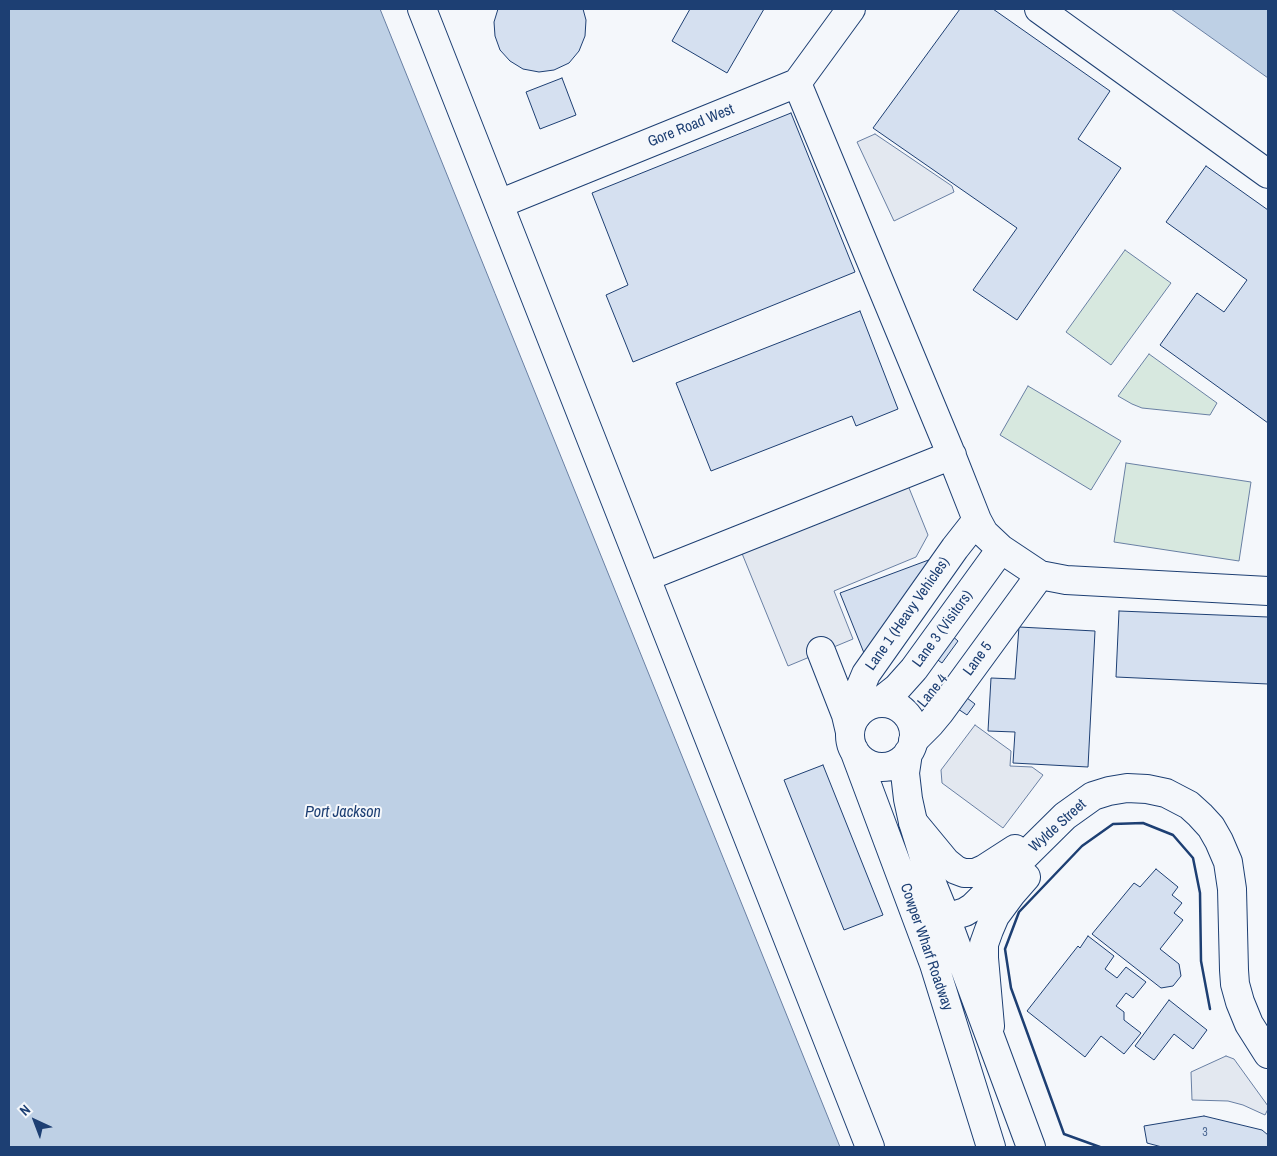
<!DOCTYPE html>
<html>
<head>
<meta charset="utf-8">
<style>
  body { margin:0 }
  #map { position:relative; width:1277px; height:1156px; overflow:hidden; background:#f4f7fb; font-family:"Archivo Narrow",sans-serif }
  canvas { display:block }
  .frame { position:absolute; inset:0; border:10px solid #1d3f73; pointer-events:none }
  .north { position:absolute; left:10px; top:1096px; width:50px; height:50px; -webkit-text-stroke:4px #f4f7fb; paint-order:stroke; rotate:317deg; font-size:14px; font-weight:700; line-height:20px; text-align:center; color:#1d3f73 }
  .north::after { content:''; display:block; margin:auto; width:18px; height:22px; background:#1d3f73; clip-path:polygon(50% 0,100% 100%,50% 72%,0 100%) }
</style>
</head>
<body>
<div id="map">
<canvas width="1277" height="1156"></canvas>
<div class="frame"></div>
<div class="north">N</div>
</div>
<script>
const ctx = document.querySelector('canvas').getContext('2d');
ctx.lineJoin = 'round';
function fillPath(path, color) { ctx.fillStyle = color; ctx.fill(path, 'evenodd'); }
const shape = rows => new Path2D(rows.map(r => 'M' + r).join(''));
function strokePath(path, color, width, dash) { ctx.strokeStyle = color; ctx.lineWidth = width; ctx.lineCap = dash ? 'butt' : 'round'; ctx.setLineDash(dash || []); ctx.stroke(path); }
function drawText(font, color, halo, rows, align = 'center') {
  ctx.font = font + ' "Archivo Narrow",sans-serif'; ctx.lineWidth = 4; ctx.setLineDash([]); ctx.textBaseline = 'middle'; ctx.strokeStyle = halo; ctx.fillStyle = color; for (const [text, x, y, turn = 0] of rows) {
    ctx.save(); ctx.translate(x, y); ctx.rotate((+turn || 0) * Math.PI / 180); ctx.textAlign = isNaN(turn) ? turn : align; if (halo) ctx.strokeText(text, 0, 0); ctx.fillText(text, 0, 0); ctx.restore();
  }
}
const green = shape([
  [1125,250,1171,283,1111,365,1066,332,1125,250],
  [1149,354,1217,403,1210,415,1142,408,1132,404,1118,396,1149,354],
  [1028,386,1121,441,1091,490,1000,435,1028,386],
  [1126,463,1251,482,1239,561,1114,542,1126,463]
]);
const parking = shape([
  [875,134,952,186,954,192,894,221,857,142,875,134],
  [907,483,928,535,916,557,834,591,853,639,788,666,741,551,907,483],
  [975,725,1011,751,1010,766,1032,767,1043,775,1003,828,942,783,941,770,975,725],
  [1226,1056,1234,1059,1268,1106,1268,1109,1265,1115,1243,1105,1228,1101,1192,1100,1191,1072,1226,1056]
]);
const water = shape([
  [9,9,380,9,840,1147,9,1147,9,9],
  [1171,9,1268,9,1268,78,1171,9]
]);
const building = shape([
  [498,9,583,9,586,20,585,36,579,51,569,63,554,70,539,72,523,69,510,61,500,50,495,36,494,22,498,9],
  [690,9,764,9,727,73,672,41,690,9],
  [960,9,993,9,1110,91,1078,139,1121,168,1017,320,973,290,1017,228,873,128,960,9],
  [562,78,576,115,540,129,526,92,562,78],
  [791,113,855,272,633,362,606,295,628,285,592,193,791,113],
  [1206,166,1268,210,1268,423,1160,345,1197,293,1224,312,1247,280,1166,222,1206,166],
  [860,311,898,409,856,426,852,416,711,471,676,383,860,311],
  [942,555,866,658,840,593,942,555],
  [1119,611,1268,617,1268,684,1116,677,1119,611],
  [1019,627,1095,631,1088,767,1013,763,1015,732,988,731,991,678,1015,679,1019,627],
  [951,635,958,641,942,663,935,658,951,635],
  [963,695,975,704,967,715,955,707,963,695],
  [823,765,883,915,844,930,784,780,823,765],
  [1156,869,1178,887,1172,895,1182,903,1174,913,1183,920,1160,949,1179,964,1181,976,1173,986,1161,988,1092,934,1134,883,1140,887,1156,869],
  [1088,936,1114,956,1105,969,1117,978,1126,967,1146,982,1133,998,1126,993,1116,1006,1124,1012,1124,1020,1141,1033,1124,1054,1101,1036,1085,1057,1027,1011,1078,946,1080,948,1088,936],
  [1169,1000,1207,1030,1193,1049,1174,1034,1154,1060,1135,1046,1169,1000],
  [1204,1116,1262,1130,1268,1135,1268,1147,1162,1147,1147,1143,1144,1126,1204,1116]
]);
const minor = shape([
  [422,9,870,1147],
  [1039,9,1268,174],
  [797,83,949,449,977,520,984,533,1001,549,1040,575,1066,580,1268,591],
  [499,204,797,83,851,9],
  [646,577,952,455],
  [821,651,846,715,850,732],
  [878,703,897,688,914,669,1001,549],
  [856,716,859,694,861,686,866,674,955,548,977,520],
  [913,741,930,724,940,712,1040,575],
  [913,822,946,862,956,870,964,873,975,873,984,869,1015,849],
  [946,918,965,912,973,907,1065,816,1093,796,1109,791,1127,788,1147,789,1166,793,1189,805,1200,815,1211,827,1219,841,1228,862,1232,889,1234,970,1235,984,1240,1002,1249,1024,1268,1054],
  [990,1026,984,958,984,944,989,930,995,916,1012,893,1026,877]
]);
const major = shape([
  '850 735a32 32 0 1 1 64 0a32 32 0 1 1-64 0Z',
  [854,750,934,964,991,1147],
  [908,753,905,773,908,799,913,822,933,886,946,918,1031,1147]
]);
const wall = shape([
  [1100,1147,1064,1134,1011,988,1005,949,1019,912,1082,846,1113,824,1143,823,1173,835,1193,858,1200,893,1201,961,1210,1009]
]);
const numberNames = [
  ["3",1205,1133]
];
const streetNames = [
  ["Gore Road West",691,126,-22],
  ["Lane 1 (Heavy Vehicles)",908,614,-55],
  ["Lane 3 (Visitors)",943,629,-54],
  ["Lane 5",978,659,-54],
  ["Lane 4",933,691,-51],
  ["Wylde Street",1058,826,-42],
  ["Cowper Wharf Roadway",926,947,71]
];
const waterNames = [
  ["Port Jackson",343,813]
];
fillPath(green, '#d7e8df');
strokePath(green, '#687fa3', 1);
fillPath(parking, '#e3e8f0');
strokePath(parking, '#687fa3', 1);
fillPath(water, '#bed0e5');
strokePath(water, '#687fa3', 1);
fillPath(building, '#d5e0f0');
strokePath(building, '#1d3f73', 1);
strokePath(minor, '#1d3f73', 30);
strokePath(major, '#1d3f73', 30);
strokePath(minor, '#f4f7fb', 28);
strokePath(major, '#f4f7fb', 28);
strokePath(wall, '#1d3f73', 2.5);
drawText('12px', '#4b6792', null, numberNames);
drawText('15px', '#1d3f73', '#f4f7fb', streetNames);
drawText('italic 16px', '#1d3f73', '#f4f7fb', waterNames);
</script>
</body>
</html>
